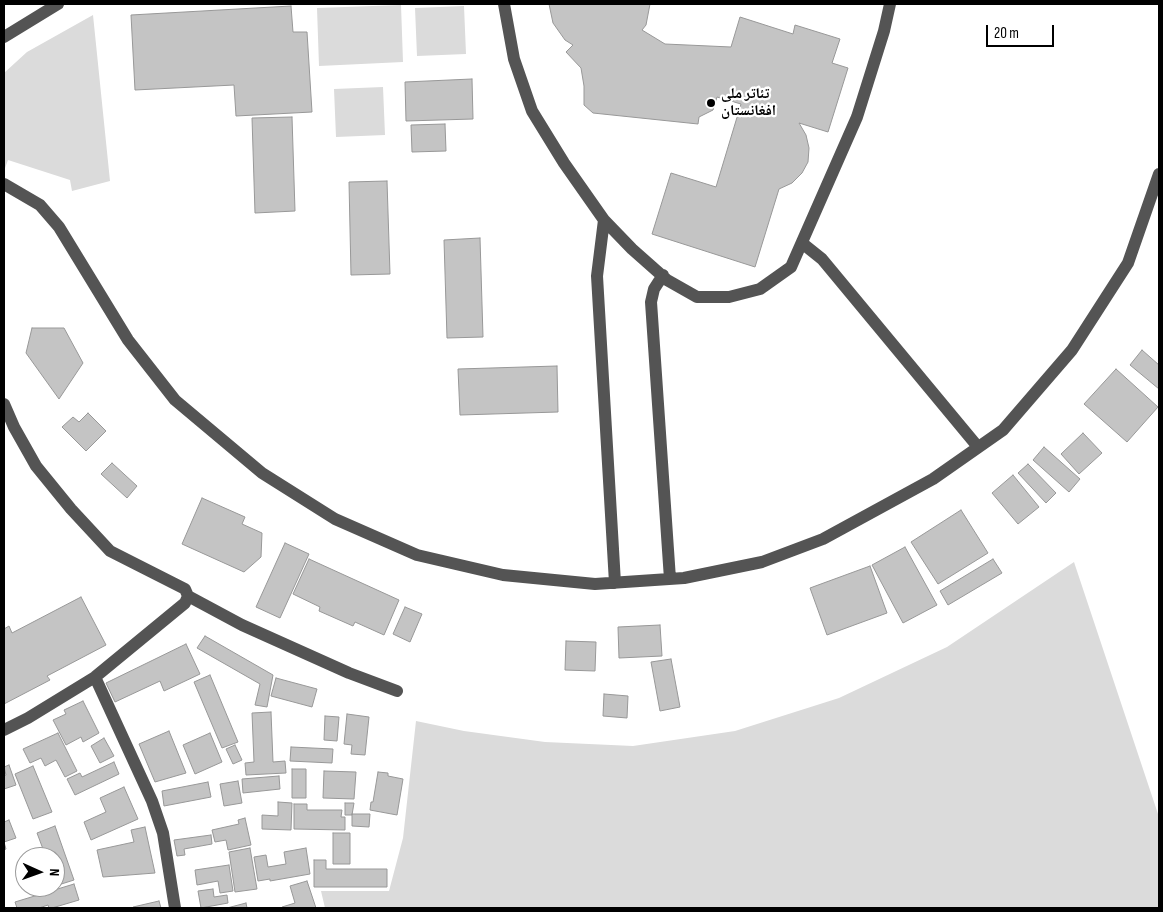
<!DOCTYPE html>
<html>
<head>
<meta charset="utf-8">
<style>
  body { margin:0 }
  #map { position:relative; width:1163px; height:912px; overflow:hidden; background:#fff; font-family:"Sofia Sans Condensed",sans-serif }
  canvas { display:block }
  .frame { position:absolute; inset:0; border:5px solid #000; pointer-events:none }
  .north { position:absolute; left:15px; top:847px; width:50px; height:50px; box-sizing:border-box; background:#fff; border:1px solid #999; border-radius:50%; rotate:92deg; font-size:14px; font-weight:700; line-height:20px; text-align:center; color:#000 }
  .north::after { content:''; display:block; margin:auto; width:18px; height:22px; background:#000; clip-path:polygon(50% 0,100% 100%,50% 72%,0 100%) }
  .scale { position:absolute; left:986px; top:25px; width:68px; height:22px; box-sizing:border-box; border:2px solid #000; border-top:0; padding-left:6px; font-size:15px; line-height:18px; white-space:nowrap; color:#000; -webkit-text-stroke:4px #fff; paint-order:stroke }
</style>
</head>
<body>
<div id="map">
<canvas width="1163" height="912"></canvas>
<div class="frame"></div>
<div class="north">N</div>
<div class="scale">20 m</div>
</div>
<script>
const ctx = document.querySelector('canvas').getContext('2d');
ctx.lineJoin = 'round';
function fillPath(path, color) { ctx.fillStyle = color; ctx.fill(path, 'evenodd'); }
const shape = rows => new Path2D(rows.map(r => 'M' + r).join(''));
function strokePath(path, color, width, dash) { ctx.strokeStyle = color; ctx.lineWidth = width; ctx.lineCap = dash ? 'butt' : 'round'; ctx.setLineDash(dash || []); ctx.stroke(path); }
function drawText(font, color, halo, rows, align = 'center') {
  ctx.font = font + ' "Sofia Sans Condensed","Noto Naskh Arabic",sans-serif'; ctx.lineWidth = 4.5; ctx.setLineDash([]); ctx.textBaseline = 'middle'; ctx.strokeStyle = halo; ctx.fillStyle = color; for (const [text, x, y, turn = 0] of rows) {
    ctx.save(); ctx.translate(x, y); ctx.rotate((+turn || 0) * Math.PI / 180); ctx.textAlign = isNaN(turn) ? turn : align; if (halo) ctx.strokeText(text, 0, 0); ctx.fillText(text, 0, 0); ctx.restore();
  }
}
const green = shape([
  [401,5,403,62,319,66,317,8],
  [464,6,466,54,417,56,415,8],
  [93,15,110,181,72,191,70,180,8,160,4,171,4,73,27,52],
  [383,87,385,135,336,137,334,89],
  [1074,562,1159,817,1159,908,325,908,321,891,389,891,403,838,416,721,464,731,545,742,633,746,735,731,839,698,947,647]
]);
const building = shape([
  [549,4,650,4,646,25,642,30,665,44,731,47,740,17,793,34,795,25,840,39,832,63,848,68,828,132,799,123,806,135,809,148,808,162,802,173,792,183,779,189,755,267,652,234,671,173,716,187,741,104,717,97,713,110,699,117,698,124,593,113,584,105,584,86,581,68,566,52,573,45,565,40,553,23,549,4],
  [291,6,293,32,307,32,312,112,236,116,234,85,135,90,131,15,291,6],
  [472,79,473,119,406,121,405,82,472,79],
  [292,117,295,211,255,213,252,118,292,117],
  [445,124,446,151,412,152,411,125,445,124],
  [387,181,390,274,351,275,349,182,387,181],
  [480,238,483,337,447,338,444,240,480,238],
  [32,328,64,328,83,363,59,399,26,353,32,328],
  [1142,350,1159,365,1159,389,1130,365,1142,350],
  [557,366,558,412,460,415,458,369,557,366],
  [1116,369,1158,407,1127,442,1084,404,1116,369],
  [88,413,106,431,86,451,62,427,73,417,79,422,88,413],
  [1083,433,1102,453,1079,474,1061,454,1083,433],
  [1044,447,1080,479,1069,492,1033,460,1044,447],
  [112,463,137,486,127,498,101,474,112,463],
  [1028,464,1056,493,1046,503,1018,473,1028,464],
  [1013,475,1039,507,1018,524,992,493,1013,475],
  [202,498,245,517,242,524,262,533,261,557,244,572,182,544,202,498],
  [961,510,988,553,938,584,911,542,961,510],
  [285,543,309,554,280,618,256,607,285,543],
  [905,547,937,605,903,623,872,565,905,547],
  [309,559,399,600,384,635,355,622,353,626,319,611,320,607,293,594,309,559],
  [993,559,1002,573,948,605,940,591,993,559],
  [870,566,887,613,827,635,810,588,870,566],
  [81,597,106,645,47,676,50,680,4,704,4,629,9,626,12,633,81,597],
  [405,607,422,614,410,642,393,634,405,607],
  [660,625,662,656,619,658,618,627,660,625],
  [205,636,273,675,267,707,255,705,260,684,197,648,205,636],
  [566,641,596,642,595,671,565,670,566,641],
  [186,644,200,674,164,691,160,681,115,702,106,683,186,644],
  [671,659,680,707,660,711,651,662,671,659],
  [210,675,238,742,222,748,194,682,210,675],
  [276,678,317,689,312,707,271,696,276,678],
  [604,694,628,696,627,718,603,716,604,694],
  [83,701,99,733,83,742,81,737,66,745,53,720,66,714,64,710,83,701],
  [271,712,273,762,285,761,286,773,246,775,245,763,254,762,252,713,271,712],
  [347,714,369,717,365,755,351,754,352,745,344,744,347,714],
  [325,716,339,717,337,741,324,740,325,716],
  [169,731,186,773,155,782,139,744,169,731],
  [58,733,77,771,65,777,56,760,45,766,41,758,30,763,23,749,58,733],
  [210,733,222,762,195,774,183,745,210,733],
  [104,738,114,756,100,763,91,746,104,738],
  [235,745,242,760,233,764,226,749,235,745],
  [291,747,333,749,332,763,290,761,291,747],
  [114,762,119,774,75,795,67,779,80,773,82,777,114,762],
  [9,765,16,785,4,789,4,776,6,775,4,767,9,765],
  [33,766,52,812,33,819,15,774,33,766],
  [292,769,306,769,306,798,292,798,292,769],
  [324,771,356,772,354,799,323,798,324,771],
  [378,772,388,773,388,776,403,779,397,815,370,810,371,802,373,802,378,772],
  [279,776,280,789,243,793,242,779,279,776],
  [238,781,242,803,224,806,220,784,238,781],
  [208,782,211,797,164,806,162,791,208,782],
  [124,787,138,819,91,840,84,822,106,812,100,798,124,787],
  [278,802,292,803,291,830,262,829,262,815,278,816,278,802],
  [345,803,354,803,352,815,345,815,345,803],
  [294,804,307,804,307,810,342,810,341,817,345,817,345,830,294,829,294,804],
  [352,814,370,814,369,827,352,826,352,814],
  [245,818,251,845,228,850,226,840,215,842,212,830,239,824,238,820,245,818],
  [9,820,16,838,4,842,6,849,4,850,4,822,9,820],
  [55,826,74,880,55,886,55,857,46,857,37,833,55,826],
  [145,827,155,873,103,877,97,850,134,842,131,830,145,827],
  [333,833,350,833,350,864,333,864,333,833],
  [211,835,212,844,184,849,185,855,177,856,174,840,211,835],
  [250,848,257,889,235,892,229,852,250,848],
  [306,848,310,874,270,881,270,879,258,881,254,857,266,855,268,867,286,864,284,852,306,848],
  [314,860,326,860,326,869,387,869,387,887,314,887,314,860],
  [229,865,233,891,220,893,218,881,197,885,195,870,229,865],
  [307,881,316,908,282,908,282,907,295,903,290,886,307,881],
  [74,884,79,900,52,908,49,908,48,905,39,908,17,908,15,902,74,884],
  [213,889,214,897,227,895,228,903,201,908,198,891,213,889],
  [159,901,161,908,133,908,133,907,159,901],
  [246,903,247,908,227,908,246,903]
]);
const minor = shape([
  [504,4,514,59,532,111,564,163,604,220,632,249,667,280,697,297,729,297,760,289,791,267,857,117,884,31,890,4],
  [4,37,58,4],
  [4,184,40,205,59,227,128,340,175,400,262,473,335,519,417,555,503,575,595,584,684,578,762,562,823,539,933,479,1003,430,1072,350,1128,263,1159,174],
  [604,220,597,276,615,583],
  [802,243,822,259,978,447],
  [663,275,654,289,651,302,670,579],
  [4,404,14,427,36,466,71,509,110,551,185,589,188,596,185,603,95,677,28,718,4,730],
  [188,596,242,625,349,673,397,691],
  [95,677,152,801,163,833,175,908]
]);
const markers = [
  [711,103,5,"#000"]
];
const poiNames = [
  ["تئاتر ملی",721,94],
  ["افغانستان",721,111]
];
fillPath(green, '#dbdbdb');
fillPath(building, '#c4c4c4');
strokePath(building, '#989898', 1);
strokePath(minor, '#545454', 12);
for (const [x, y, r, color] of markers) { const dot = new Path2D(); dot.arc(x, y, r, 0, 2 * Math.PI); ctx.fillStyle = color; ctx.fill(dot); strokePath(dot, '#fff', 2); }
drawText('bold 15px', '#000', '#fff', poiNames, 'left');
</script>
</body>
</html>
